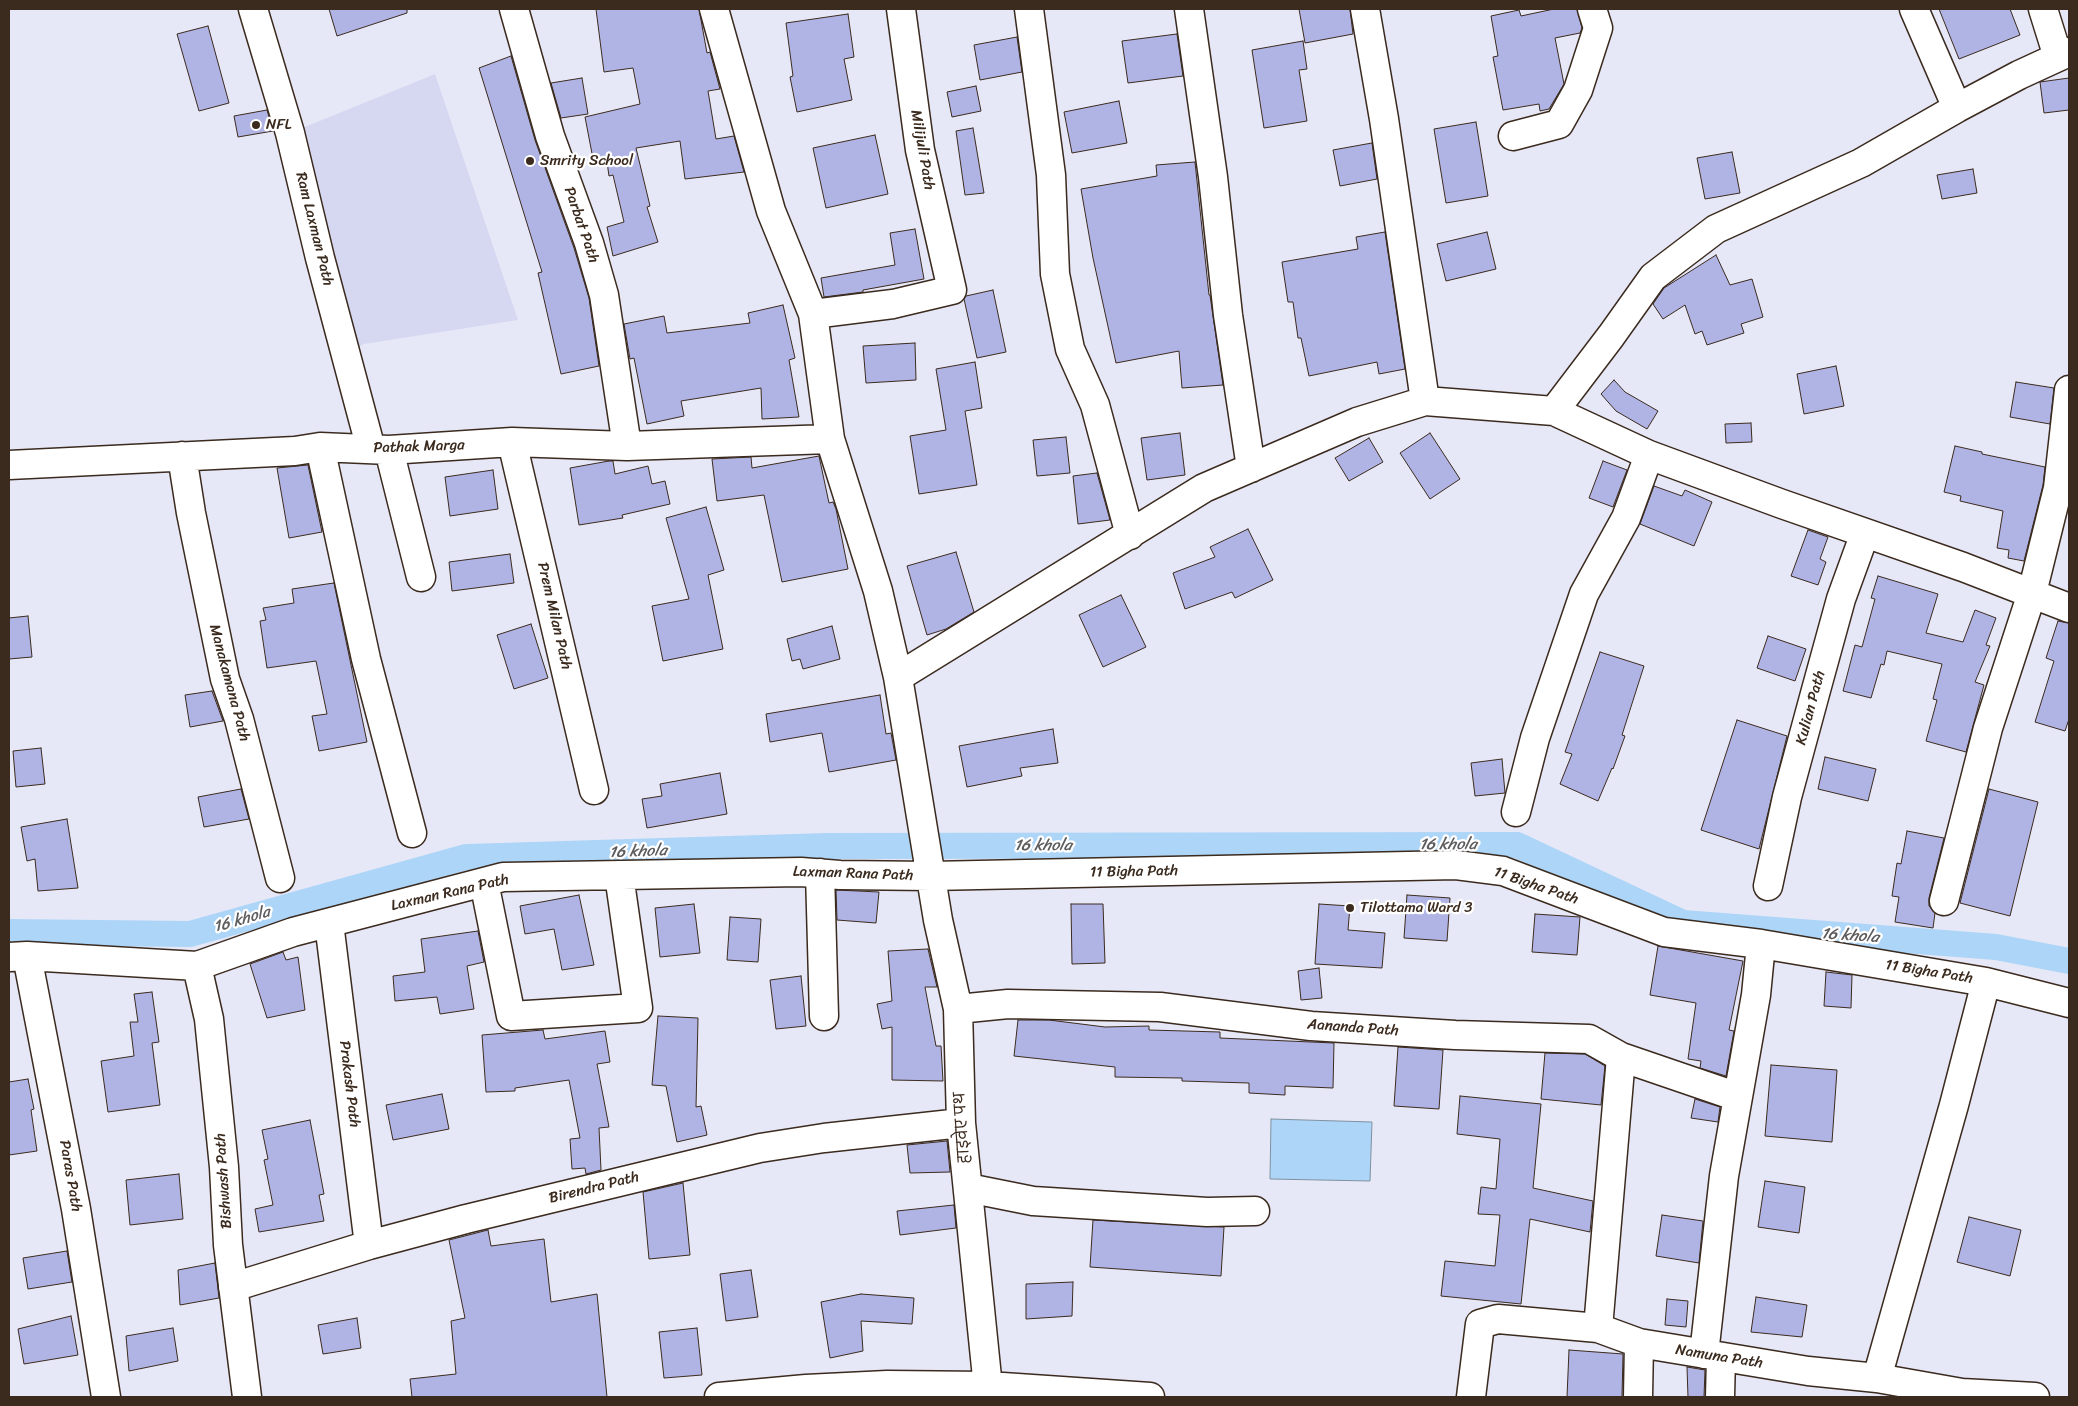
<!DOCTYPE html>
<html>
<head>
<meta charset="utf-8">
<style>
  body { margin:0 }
  #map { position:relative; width:2078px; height:1406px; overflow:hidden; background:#e7e8f7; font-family:Sriracha,sans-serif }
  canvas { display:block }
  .frame { position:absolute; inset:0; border:10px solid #3b2a1e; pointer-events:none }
</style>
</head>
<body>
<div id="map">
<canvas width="2078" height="1406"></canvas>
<div class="frame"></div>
</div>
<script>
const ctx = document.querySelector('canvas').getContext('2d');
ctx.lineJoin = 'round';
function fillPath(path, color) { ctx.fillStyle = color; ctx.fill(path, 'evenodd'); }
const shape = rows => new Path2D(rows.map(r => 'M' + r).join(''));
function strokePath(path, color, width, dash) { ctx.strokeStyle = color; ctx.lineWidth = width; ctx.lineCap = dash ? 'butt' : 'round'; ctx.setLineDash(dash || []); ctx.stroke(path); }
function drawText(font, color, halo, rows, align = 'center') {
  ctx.font = font + ' Sriracha,"Playpen Sans Deva",sans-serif'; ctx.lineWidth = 4.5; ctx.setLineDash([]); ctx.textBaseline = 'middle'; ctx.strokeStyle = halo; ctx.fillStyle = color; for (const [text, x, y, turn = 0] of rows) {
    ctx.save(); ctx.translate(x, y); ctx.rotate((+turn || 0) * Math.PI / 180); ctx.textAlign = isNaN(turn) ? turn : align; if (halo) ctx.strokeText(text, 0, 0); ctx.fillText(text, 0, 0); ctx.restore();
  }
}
const built = shape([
  [435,74,518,320,364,344,346,353,290,133]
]);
const water = shape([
  [1271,1119,1372,1122,1370,1181,1270,1179,1271,1119]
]);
const canal = shape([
  [9,932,190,934,466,857,827,846,1517,845,1683,923,1996,947,2069,961]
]);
const building = shape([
  [329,9,407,9,407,13,337,36,329,9],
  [596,9,699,9,707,53,710,52,720,89,708,91,716,139,734,136,744,172,685,179,680,141,636,148,650,206,647,207,658,242,613,256,607,227,624,222,613,175,609,176,607,162,594,164,585,117,640,104,633,68,604,72,596,9],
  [1299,9,1350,9,1353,34,1305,43,1299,9],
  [1554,9,1577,9,1582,28,1580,33,1555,38,1564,84,1549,109,1540,111,1539,104,1503,110,1493,57,1498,56,1491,16,1519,10,1521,16,1554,9],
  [1939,9,2010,9,2020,35,1959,59,1939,9],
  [848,14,854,57,844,59,852,100,797,112,790,77,793,76,786,23,848,14],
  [208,26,229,103,199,111,177,34,208,26],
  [1177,34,1183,76,1128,83,1122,41,1177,34],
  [1017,37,1022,72,980,80,974,45,1017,37],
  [1303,41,1307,69,1299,70,1307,121,1264,128,1252,50,1303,41],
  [511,56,535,140,574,248,589,298,599,366,561,374,538,273,542,272,479,68,511,56],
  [582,78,588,114,561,118,551,83,582,78],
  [2069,78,2069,110,2044,113,2040,82,2069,78],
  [976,86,981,111,952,117,947,92,976,86],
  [1119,101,1127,143,1072,153,1064,112,1119,101],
  [267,110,273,131,238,137,234,116,267,110],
  [1476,122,1488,196,1446,203,1434,129,1476,122],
  [973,128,984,193,965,195,956,131,973,128],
  [875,135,888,194,826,208,813,148,875,135],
  [1372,143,1377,179,1340,186,1333,150,1372,143],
  [1732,152,1740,193,1705,199,1697,158,1732,152],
  [1195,162,1209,295,1210,295,1223,385,1182,388,1179,351,1116,363,1093,258,1081,189,1157,176,1156,165,1195,162],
  [1973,169,1977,193,1942,199,1937,175,1973,169],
  [915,229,924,279,863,290,863,292,824,297,821,278,895,265,890,233,915,229],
  [1385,232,1405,369,1379,374,1377,362,1309,376,1301,338,1298,338,1293,302,1288,302,1282,262,1358,249,1356,237,1385,232],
  [1487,232,1496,269,1446,281,1437,244,1487,232],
  [1716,255,1730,285,1752,279,1763,317,1741,324,1744,333,1707,345,1702,331,1695,334,1685,305,1663,319,1653,304,1664,288,1716,255],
  [993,290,1006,352,977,358,964,299,966,296,993,290],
  [783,305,795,358,789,360,799,417,762,419,761,388,681,401,684,416,647,424,634,358,630,359,624,324,664,316,667,333,750,323,748,313,783,305],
  [915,343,916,380,866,383,863,346,915,343],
  [975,362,982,408,965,411,977,485,919,494,910,436,946,430,936,369,975,362],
  [1836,366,1844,406,1804,414,1797,374,1836,366],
  [1614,380,1625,392,1658,411,1647,429,1616,411,1601,394,1614,380],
  [2016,382,2054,388,2050,424,2010,417,2016,382],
  [1751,423,1752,442,1726,443,1725,424,1751,423],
  [1180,433,1185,475,1147,480,1141,438,1180,433],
  [1430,433,1460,479,1430,499,1400,453,1430,433],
  [1066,437,1070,473,1037,476,1033,440,1066,437],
  [1369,438,1383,462,1349,481,1335,458,1369,438],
  [1955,446,1982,452,1982,454,2045,467,2043,485,2024,561,2008,558,2009,550,1997,548,2003,511,1960,501,1961,496,1944,492,1955,446],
  [819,456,829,503,833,502,836,509,848,569,782,582,764,495,717,501,712,459,751,457,752,468,819,456],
  [609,461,613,461,615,474,648,466,652,484,665,481,670,504,622,515,623,518,579,525,570,468,609,461],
  [1603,461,1627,470,1613,507,1589,498,1603,461],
  [308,465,322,532,289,538,277,468,308,465],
  [493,470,498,509,450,516,445,477,493,470],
  [1097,473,1110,520,1078,524,1073,476,1097,473],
  [1654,486,1682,496,1685,490,1712,502,1694,546,1640,524,1654,486],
  [706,507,724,570,708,575,723,649,663,661,652,606,689,599,666,518,706,507],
  [1248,529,1273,580,1235,598,1232,592,1185,609,1173,573,1215,557,1210,547,1248,529],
  [1808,530,1828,537,1820,559,1826,562,1818,585,1791,576,1808,530],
  [956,552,974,612,946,629,927,635,907,566,956,552],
  [510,554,514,583,452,591,449,562,510,554],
  [1878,576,1938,594,1926,633,1963,642,1975,610,1996,618,1986,645,1990,646,1975,682,1984,685,1966,752,1926,741,1937,700,1933,699,1942,664,1887,651,1884,665,1881,664,1871,698,1843,691,1855,645,1862,647,1875,599,1871,598,1878,576],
  [334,583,367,742,319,751,312,716,327,714,316,661,267,668,260,621,266,620,263,608,294,603,292,589,334,583],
  [1121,595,1146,647,1103,667,1079,615,1121,595],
  [28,616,32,657,9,659,9,618,28,616],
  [2058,621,2069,623,2069,719,2065,731,2035,722,2054,661,2046,658,2058,621],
  [531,624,548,678,514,689,497,635,531,624],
  [832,626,840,659,803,669,800,659,792,661,787,639,832,626],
  [1768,636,1806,649,1795,681,1757,668,1768,636],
  [1600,652,1644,666,1622,735,1625,736,1613,769,1612,768,1598,801,1560,784,1572,754,1565,752,1600,652],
  [212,691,223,721,190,727,185,695,212,691],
  [880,695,886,734,891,733,896,760,829,772,822,733,770,742,766,714,880,695],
  [1737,720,1787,736,1759,849,1701,830,1737,720],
  [1053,729,1058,763,1020,768,1022,776,967,787,959,746,1053,729],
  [41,748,45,784,16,787,13,751,41,748],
  [1825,757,1876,769,1868,801,1818,789,1825,757],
  [1502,759,1505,793,1475,796,1471,763,1502,759],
  [720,773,727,814,647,828,642,799,662,796,660,784,720,773],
  [241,789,249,819,204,827,198,797,241,789],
  [1989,789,2038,802,2010,916,1960,903,1989,789],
  [67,819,78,888,38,891,35,859,27,861,21,827,67,819],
  [1907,831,1944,838,1929,898,1929,906,1935,913,1933,928,1895,922,1899,897,1892,896,1897,863,1901,864,1907,831],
  [836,890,879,892,876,923,837,920,836,890],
  [579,895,594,965,562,970,554,929,525,934,520,906,579,895],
  [1407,895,1450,898,1447,941,1404,938,1407,895],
  [694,904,700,953,660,957,655,908,694,904],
  [1071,904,1103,904,1105,963,1072,964,1071,904],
  [1319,904,1350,906,1348,930,1385,933,1382,968,1315,964,1319,904],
  [1535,914,1580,917,1577,955,1532,952,1535,914],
  [730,917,761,919,758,962,727,960,730,917],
  [478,931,484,962,467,966,474,1009,440,1014,437,997,395,1001,393,976,425,972,421,939,478,931],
  [1658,946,1743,961,1729,1030,1734,1031,1726,1076,1700,1068,1701,1061,1688,1059,1696,1003,1650,995,1658,946],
  [928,949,937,987,925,987,936,1046,941,1046,943,1081,892,1080,892,1027,882,1029,877,1004,892,1001,888,951,928,949],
  [283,952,286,960,298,957,305,1010,267,1018,250,964,283,952],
  [1319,968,1322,998,1301,1000,1298,971,1319,968],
  [1826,972,1852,975,1851,1008,1824,1006,1826,972],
  [801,976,806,1026,776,1029,770,980,801,976],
  [152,992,159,1042,152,1043,160,1105,108,1112,101,1061,134,1056,130,1022,138,1022,134,994,152,992],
  [658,1016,698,1018,696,1107,701,1106,707,1135,677,1142,666,1086,652,1085,658,1016],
  [1018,1020,1049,1020,1105,1027,1149,1026,1149,1030,1220,1032,1220,1038,1334,1043,1333,1088,1285,1086,1285,1095,1249,1093,1249,1083,1182,1081,1182,1078,1115,1077,1115,1067,1014,1056,1018,1020],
  [543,1030,545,1039,605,1031,610,1062,597,1064,609,1127,599,1128,601,1170,586,1174,585,1168,572,1169,570,1139,580,1138,569,1080,515,1088,515,1091,486,1092,482,1035,543,1030],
  [1398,1047,1443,1050,1439,1109,1394,1106,1398,1047],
  [1545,1053,1585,1054,1605,1066,1601,1105,1541,1099,1545,1053],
  [1771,1065,1837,1070,1832,1142,1765,1136,1771,1065],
  [28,1079,34,1109,31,1110,37,1151,9,1155,9,1082,28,1079],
  [442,1094,449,1129,393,1140,386,1105,442,1094],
  [1460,1096,1541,1104,1533,1188,1593,1201,1590,1232,1530,1219,1521,1304,1441,1296,1445,1261,1495,1266,1500,1215,1478,1214,1481,1187,1496,1189,1500,1139,1457,1134,1460,1096],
  [1695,1099,1720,1107,1718,1122,1691,1118,1695,1099],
  [310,1120,324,1194,319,1195,324,1221,259,1232,255,1209,273,1205,264,1160,268,1159,262,1130,310,1120],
  [947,1141,950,1172,910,1173,907,1145,947,1141],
  [179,1174,183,1219,130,1225,126,1180,179,1174],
  [1765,1181,1805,1187,1799,1233,1758,1227,1765,1181],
  [683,1183,690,1255,649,1259,643,1192,683,1183],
  [954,1205,956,1228,900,1235,897,1211,954,1205],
  [1662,1215,1703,1221,1699,1263,1656,1256,1662,1215],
  [1969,1217,2021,1230,2010,1276,1957,1262,1969,1217],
  [1093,1220,1224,1227,1221,1276,1090,1267,1093,1220],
  [488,1230,491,1246,544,1239,551,1302,597,1294,607,1397,412,1397,410,1379,456,1374,451,1321,465,1318,449,1240,488,1230],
  [67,1251,72,1282,28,1289,23,1258,67,1251],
  [215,1263,219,1298,180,1305,178,1270,215,1263],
  [751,1270,758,1317,726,1321,720,1274,751,1270],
  [1073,1282,1072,1316,1026,1319,1026,1284,1073,1282],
  [861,1294,914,1298,912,1324,861,1321,863,1351,830,1358,821,1302,861,1294],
  [1756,1297,1807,1305,1802,1337,1751,1332,1756,1297],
  [1667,1299,1688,1301,1686,1327,1665,1325,1667,1299],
  [71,1316,78,1355,24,1364,18,1329,71,1316],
  [357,1318,361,1348,323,1354,318,1325,357,1318],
  [173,1328,178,1361,129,1371,126,1336,173,1328],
  [697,1328,702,1375,664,1378,659,1332,697,1328],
  [1569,1350,1623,1354,1622,1397,1567,1397,1569,1350],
  [1687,1367,1705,1370,1704,1397,1688,1397,1687,1367]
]);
const minor = shape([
  [253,9,290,133,320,258,371,449],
  [514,9,550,136,589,243,604,295,627,446],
  [714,9,771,211,813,314,830,439,878,591,898,677,938,920,958,1009,961,1123,989,1397],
  [1029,9,1051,175,1055,274,1070,349,1095,405,1130,535],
  [1189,9,1213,177,1228,315,1251,468],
  [1365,9,1384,119,1425,401],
  [1914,9,1957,108],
  [2043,9,2058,57],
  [1513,136,1559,124,1578,90,1598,28,1592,9],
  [813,314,893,304,952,290,920,150,901,9],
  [1554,411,1611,336,1653,277,1716,229,1861,163,1957,108,2019,75,2069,52],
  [512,442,594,790],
  [320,447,366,659,412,833],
  [389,450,421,577],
  [182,456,191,513,225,679,239,719,280,878],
  [9,465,295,451,320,447,389,450,512,442,627,446,830,439],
  [898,677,1204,488,1357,422,1425,401,1554,411,1649,455,1782,504,1963,567,2069,608],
  [1516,812,1535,738,1584,594,1626,518,1649,455],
  [820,873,824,1016],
  [484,882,511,1016,638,1008,619,875],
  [1768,886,1787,797,1816,690,1841,599,1865,533],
  [1944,901,1988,728,2032,593,2058,488,2069,390],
  [329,923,369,1245],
  [27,956,76,1209,106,1397],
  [9,957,27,956,197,966,293,932,503,877,801,872,840,875,931,876,1456,865,1503,871,1664,932,1761,944,1986,982,2069,1003],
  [197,966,209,1019,224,1167,228,1245,247,1397],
  [958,1009,1008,1004,1160,1007,1311,1026,1455,1035,1589,1039,1621,1057,1738,1097],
  [968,1188,1033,1201,1207,1212,1255,1211],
  [233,1287,369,1245,466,1219,760,1148,824,1138,961,1123],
  [1598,1328,1621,1057],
  [1704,1354,1724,1176,1756,995,1761,944],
  [1877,1378,1954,1105,1986,982],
  [719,1397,806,1389,887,1385,988,1386,1150,1397],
  [1471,1397,1480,1324,1498,1319,1598,1328,1639,1343,1808,1371,1877,1378,1962,1393,2035,1397],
  [1638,1397,1639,1343],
  [1720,1397,1721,1357]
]);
const markers = [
  [256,125,5,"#3b2a1e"],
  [530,161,5,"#3b2a1e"],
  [1350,908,5,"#3b2a1e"]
];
const poiNames = [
  ["NFL",266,125],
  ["Smrity School",540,161],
  ["Tilottama Ward 3",1360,908]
];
const streetNames = [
  ["Milijuli Path",922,150,80],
  ["Parbat Path",581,225,71],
  ["Ram Laxman Path",314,229,76],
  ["Pathak Marga",419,447,-2],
  ["Prem Milan Path",554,616,77],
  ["Manakamana Path",229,683,75],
  ["Kulian Path",1811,708,-75],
  ["11 Bigha Path",1134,872,-1],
  ["Laxman Rana Path",853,874,2],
  ["11 Bigha Path",1536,886,19],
  ["Laxman Rana Path",450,893,-13],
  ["11 Bigha Path",1929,972,9],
  ["Aananda Path",1353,1028,4],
  ["Prakash Path",349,1084,83],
  ["हाइवेए पथ",963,1128,-94],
  ["Paras Path",70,1176,80],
  ["Bishwash Path",224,1181,-94],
  ["Birendra Path",594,1188,-14],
  ["Namuna Path",1719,1357,9]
];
const waterNames = [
  ["16 khola",1448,845],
  ["16 khola",1043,846],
  ["16 khola",638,852,-2],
  ["16 khola",242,920,-16],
  ["16 khola",1850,936,4]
];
fillPath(built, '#d6d8f2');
fillPath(water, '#add5f7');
strokePath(water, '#7f91a0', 1);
strokePath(canal, '#add5f7', 26);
fillPath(building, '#b0b4e5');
strokePath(building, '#3b2a1e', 1);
strokePath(minor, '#3b2a1e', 31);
strokePath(minor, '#fff', 28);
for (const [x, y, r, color] of markers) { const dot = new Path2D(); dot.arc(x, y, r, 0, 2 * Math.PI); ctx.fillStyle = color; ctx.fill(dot); strokePath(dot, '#fff', 2); }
drawText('15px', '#3b2a1e', '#fff', poiNames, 'left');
drawText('15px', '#3b2a1e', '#fff', streetNames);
drawText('italic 16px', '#5d5d5f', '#fff', waterNames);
</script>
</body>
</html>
